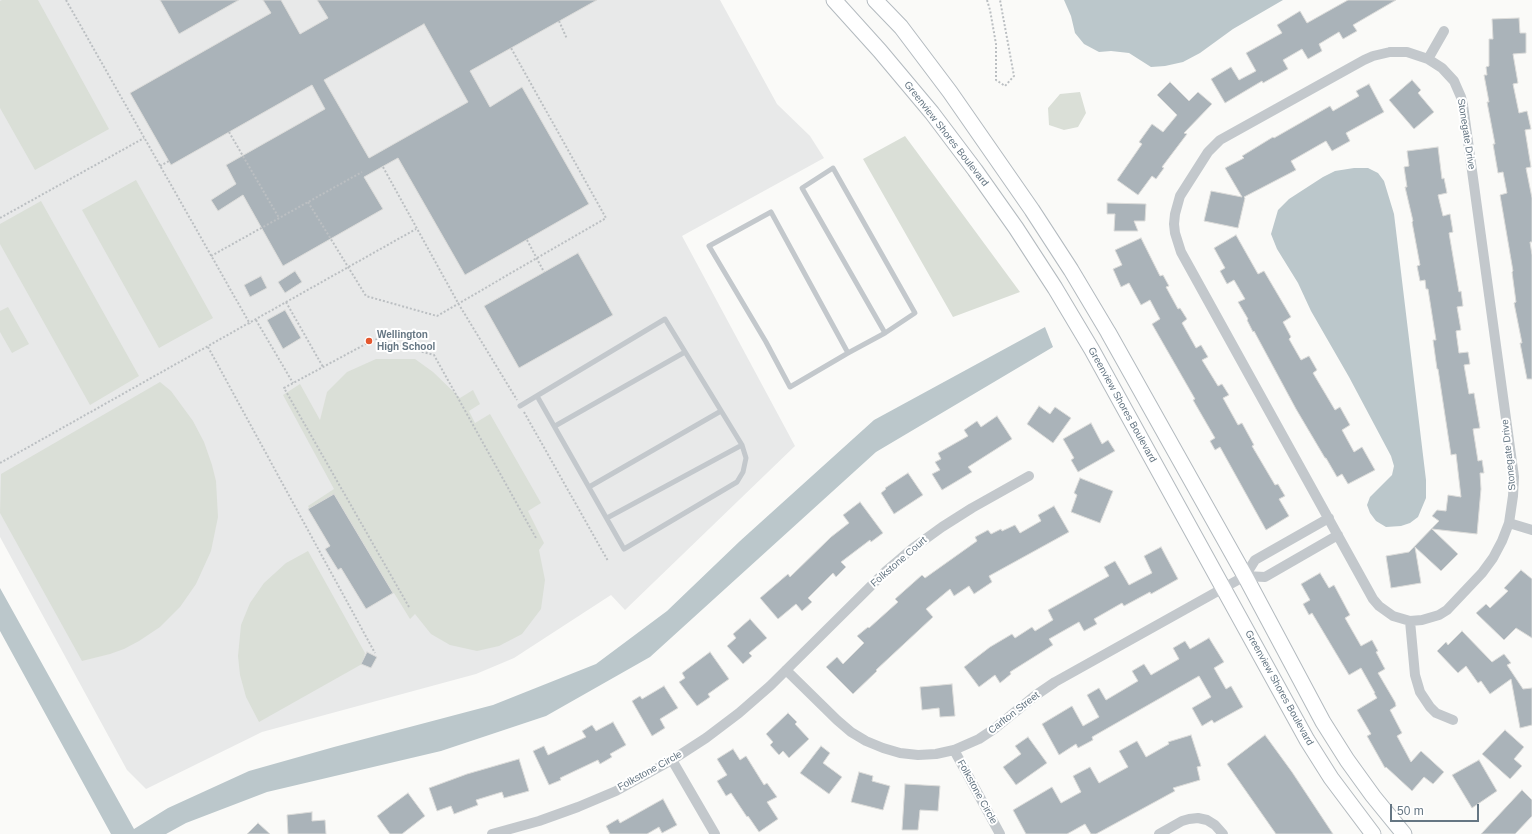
<!DOCTYPE html>
<html>
<head>
<meta charset="utf-8">
<style>
  body { margin:0 }
  #map { position:relative; width:1532px; height:834px; overflow:hidden; background:#fafaf8; font-family:Helvetica,sans-serif }
  canvas { display:block }
  .scale { position:absolute; left:1390px; top:804px; width:89px; height:18px; box-sizing:border-box; border:2px solid #657683; border-top:0; padding-left:5px; font-size:12px; line-height:14px; white-space:nowrap; color:#657683; -webkit-text-stroke:3px #fff; paint-order:stroke }
</style>
</head>
<body>
<div id="map">
<canvas width="1532" height="834"></canvas>
<div class="scale">50 m</div>
</div>
<script>
const ctx = document.querySelector('canvas').getContext('2d');
ctx.lineJoin = 'round';
function fillPath(path, color) { ctx.fillStyle = color; ctx.fill(path, 'evenodd'); }
const shape = rows => new Path2D(rows.map(r => 'M' + r).join(''));
function strokePath(path, color, width, dash) { ctx.strokeStyle = color; ctx.lineWidth = width; ctx.lineCap = dash ? 'butt' : 'round'; ctx.setLineDash(dash || []); ctx.stroke(path); }
function drawText(font, color, halo, rows, align = 'center') {
  ctx.font = font + ' Helvetica,sans-serif'; ctx.lineWidth = 4; ctx.setLineDash([]); ctx.textBaseline = 'middle'; ctx.strokeStyle = halo; ctx.fillStyle = color; for (const [text, x, y, turn = 0] of rows) {
    ctx.save(); ctx.translate(x, y); ctx.rotate((+turn || 0) * Math.PI / 180); ctx.textAlign = isNaN(turn) ? turn : align; if (halo) ctx.strokeText(text, 0, 0); ctx.fillText(text, 0, 0); ctx.restore();
  }
}
const built = shape([
  [0,0,720,0,777,104,810,136,824,158,682,236,795,446,625,610,611,595,514,658,476,674,262,732,146,789,127,770,0,537]
]);
const green = shape([
  [2,0,38,0,109,129,35,170,0,108,0,1],
  [1080,92,1086,113,1078,127,1064,130,1049,125,1048,108,1060,94],
  [905,136,1020,292,953,317,863,159],
  [136,180,213,318,159,348,82,210],
  [41,201,139,376,90,405,0,244,0,224],
  [8,307,29,344,12,353,0,332,0,311],
  [376,359,415,359,433,372,460,398,473,390,480,404,469,411,475,423,490,414,541,503,528,511,544,543,539,550,545,580,541,609,522,634,499,646,477,651,450,645,431,634,415,614,410,619,394,593,365,608,308,506,334,489,283,395,300,384,320,420,327,392,347,372],
  [160,382,171,391,193,421,204,442,212,465,216,481,218,517,211,551,196,584,180,607,160,627,139,641,124,649,110,654,82,661,0,513,1,474],
  [308,551,365,653,362,664,259,722,246,697,240,675,238,656,241,625,250,603,264,583,286,563]
]);
const water = shape([
  [1064,0,1283,0,1233,29,1200,53,1183,62,1165,66,1151,67,1129,53,1111,51,1099,52,1084,44,1075,33,1071,16],
  [1354,168,1368,168,1378,173,1384,181,1394,214,1426,480,1426,498,1418,517,1410,523,1401,526,1386,527,1376,521,1370,513,1367,505,1370,497,1392,475,1394,466,1391,456,1349,377,1311,311,1298,283,1277,249,1271,234,1278,210,1289,199,1323,177,1335,171],
  [1045,327,1053,347,876,452,650,657,546,716,441,751,267,792,186,823,166,834,111,834,0,631,0,588,134,829,168,808,249,771,334,747,493,705,596,664,667,611,740,541,874,420]
]);
const building = shape([
  [160,0,239,0,179,34,160,0],
  [263,0,281,0,300,34,328,18,317,0,597,0,470,71,490,107,522,87,589,204,465,275,398,158,364,177,383,209,283,266,243,195,218,211,211,200,236,184,226,165,325,109,312,85,171,165,130,93,271,13,263,0],
  [424,24,468,102,369,158,324,80,424,24],
  [1348,0,1396,0,1353,25,1357,31,1343,39,1339,32,1319,44,1322,51,1308,59,1302,49,1283,60,1288,69,1263,83,1262,81,1225,103,1211,79,1231,67,1239,80,1256,71,1246,53,1282,33,1277,25,1300,11,1307,23,1348,0],
  [1519,18,1520,33,1526,33,1526,53,1513,54,1518,83,1513,84,1519,113,1527,111,1531,129,1525,130,1531,167,1526,168,1532,198,1532,242,1530,242,1532,255,1532,379,1527,379,1520,343,1522,343,1514,303,1516,302,1512,272,1513,271,1500,195,1507,193,1503,172,1498,173,1493,144,1495,144,1487,102,1489,102,1484,75,1487,75,1486,67,1489,66,1489,39,1493,39,1492,19,1519,18],
  [1412,80,1421,90,1418,93,1434,112,1414,129,1389,100,1412,80],
  [1170,82,1189,101,1198,92,1212,104,1184,133,1187,134,1162,167,1164,168,1156,179,1152,176,1138,195,1117,180,1142,144,1139,142,1152,124,1163,132,1177,115,1157,95,1170,82],
  [1369,84,1384,112,1346,133,1350,141,1332,151,1326,141,1291,161,1296,170,1244,197,1245,198,1238,228,1204,221,1211,191,1242,197,1225,168,1244,158,1242,156,1273,137,1274,138,1330,106,1333,111,1359,96,1356,91,1369,84],
  [1438,147,1442,179,1444,178,1447,193,1438,195,1443,216,1450,214,1453,232,1449,233,1459,292,1461,291,1463,306,1457,307,1461,330,1456,331,1459,353,1468,352,1470,364,1464,365,1469,394,1474,393,1480,428,1473,429,1478,461,1482,460,1484,473,1480,473,1481,489,1477,534,1432,529,1458,554,1441,571,1415,547,1421,583,1391,588,1386,556,1409,552,1439,521,1432,516,1437,510,1446,511,1448,495,1461,497,1456,454,1451,455,1438,369,1437,369,1433,340,1436,340,1428,289,1426,289,1425,280,1420,281,1417,266,1420,265,1412,222,1413,221,1405,187,1407,187,1404,167,1409,166,1407,151,1438,147],
  [1107,203,1146,204,1145,221,1134,221,1138,231,1114,231,1115,214,1107,214,1107,203],
  [1236,235,1258,274,1264,271,1291,317,1283,322,1291,337,1289,339,1301,360,1309,356,1317,370,1313,373,1335,410,1340,407,1350,425,1342,430,1354,452,1362,447,1375,470,1348,484,1342,474,1337,477,1326,458,1325,458,1296,409,1254,331,1253,332,1247,320,1248,319,1238,302,1245,299,1234,280,1227,284,1220,271,1225,268,1214,248,1236,235],
  [1141,238,1160,276,1163,275,1169,286,1166,287,1178,309,1180,308,1187,319,1182,323,1196,348,1201,345,1208,357,1202,360,1218,386,1222,384,1229,395,1223,398,1238,425,1242,423,1254,445,1252,446,1275,485,1278,484,1285,496,1279,499,1289,516,1266,530,1220,447,1215,450,1210,441,1215,438,1193,400,1195,399,1152,324,1160,319,1150,300,1141,305,1129,283,1121,287,1113,269,1122,265,1115,250,1141,238],
  [578,253,613,315,519,368,484,306,578,253],
  [295,271,302,282,285,293,278,282,295,271],
  [261,276,267,288,250,297,244,285,261,276],
  [285,310,301,338,283,349,267,320,285,310],
  [1039,406,1050,414,1055,407,1071,418,1053,443,1027,424,1039,406],
  [997,416,1012,439,968,467,972,472,942,490,932,474,940,470,935,462,941,459,938,453,968,436,964,430,977,421,981,427,997,416],
  [1091,423,1102,444,1108,440,1115,451,1078,472,1071,460,1074,458,1063,439,1091,423],
  [908,473,923,495,894,514,881,493,886,489,885,488,908,473],
  [1080,478,1113,491,1100,523,1071,512,1077,495,1074,493,1080,478],
  [334,494,393,593,366,609,341,568,338,570,325,549,330,546,308,509,334,494],
  [860,502,883,533,871,542,870,540,841,562,846,567,836,577,833,573,808,598,812,602,802,611,796,604,778,619,760,598,788,574,790,577,831,537,849,523,843,515,860,502],
  [1054,506,1069,532,989,576,992,582,974,594,969,586,954,596,950,589,926,609,933,617,876,670,877,671,853,694,826,667,837,657,843,664,864,643,857,636,868,627,869,628,898,602,895,599,922,575,925,578,977,541,975,537,988,530,991,534,1001,529,1002,531,1015,525,1020,533,1041,521,1038,515,1054,506],
  [1161,547,1178,579,1151,594,1150,592,1124,606,1122,603,1094,619,1097,624,1084,631,1079,622,1049,639,1053,645,1010,672,1011,674,1000,683,995,675,979,687,964,667,990,647,1012,634,1015,638,1032,627,1035,631,1053,620,1048,610,1109,576,1104,567,1115,561,1129,585,1152,573,1144,556,1161,547],
  [1521,570,1532,579,1532,638,1516,628,1504,640,1476,613,1486,604,1490,608,1508,591,1504,588,1521,570],
  [1320,573,1329,588,1334,585,1350,615,1345,618,1361,646,1372,640,1378,651,1376,652,1385,669,1378,673,1395,702,1396,706,1390,710,1402,733,1397,736,1411,762,1421,751,1444,772,1433,784,1424,777,1412,791,1386,767,1385,768,1367,736,1371,734,1357,710,1377,698,1374,693,1375,693,1361,668,1349,675,1312,613,1309,615,1303,604,1310,600,1301,584,1320,573],
  [750,619,767,638,749,653,752,656,743,664,727,646,736,638,733,634,750,619],
  [1462,631,1492,662,1504,654,1511,663,1507,665,1523,689,1532,688,1532,725,1520,728,1511,679,1490,694,1481,681,1478,683,1466,666,1458,673,1437,651,1446,642,1448,645,1462,631],
  [1209,638,1224,662,1214,668,1226,689,1231,686,1243,707,1214,723,1212,720,1202,726,1192,708,1211,697,1199,676,1092,737,1093,740,1078,748,1076,744,1059,755,1042,724,1072,706,1083,726,1099,717,1087,695,1099,688,1106,700,1138,681,1132,671,1144,664,1151,675,1179,659,1173,648,1185,641,1190,649,1209,638],
  [367,652,377,657,371,668,361,664,367,652],
  [710,652,729,679,708,694,710,697,697,706,679,682,685,678,682,673,710,652],
  [952,684,955,716,940,717,939,708,922,710,920,687,952,684],
  [664,686,678,708,660,719,665,728,652,736,632,701,640,696,642,699,664,686],
  [788,713,797,722,795,724,809,739,789,758,783,751,779,755,770,745,773,742,766,734,788,713],
  [613,722,626,745,610,754,612,757,600,764,598,760,560,778,561,780,549,785,533,751,544,746,548,755,586,737,582,731,592,725,596,731,613,722],
  [1505,730,1524,747,1514,759,1522,766,1510,779,1482,754,1505,730],
  [1191,735,1201,766,1197,767,1200,780,1173,788,1175,791,1096,834,1091,834,1085,824,1067,834,1026,834,1013,810,1052,787,1061,803,1081,792,1073,776,1090,767,1099,783,1117,773,1128,767,1119,751,1137,741,1146,757,1169,744,1168,742,1191,735],
  [1265,735,1292,772,1333,834,1276,834,1227,764,1265,735],
  [1028,737,1047,763,1016,785,1003,767,1021,754,1015,746,1028,737],
  [821,746,830,753,823,763,842,777,829,794,800,773,821,746],
  [733,749,740,760,746,756,764,785,767,783,777,797,767,802,778,819,759,832,748,816,747,817,731,793,726,796,717,781,727,775,717,759,733,749],
  [519,759,529,791,504,798,502,792,476,800,478,805,454,814,451,806,437,811,429,788,467,774,519,759],
  [1479,760,1497,791,1472,808,1452,775,1479,760],
  [859,772,873,776,872,781,890,786,883,810,851,802,859,772],
  [905,784,940,786,938,811,920,810,918,830,902,830,905,784],
  [1522,790,1532,800,1532,816,1515,834,1481,834,1522,790],
  [408,793,425,816,402,834,390,834,377,816,408,793],
  [663,799,677,825,662,833,659,827,647,834,610,834,606,826,618,819,620,823,663,799],
  [312,812,312,821,325,820,326,834,288,834,287,815,312,812],
  [258,823,270,834,247,834,258,823]
]);
const path = shape([
  [66,0,250,324],
  [987,0,990,10,996,44,996,80,1005,86,1014,76,1000,0],
  [559,21,567,39],
  [229,132,279,218],
  [160,166,169,161],
  [383,167,458,303,517,400],
  [308,202,366,296,437,316,606,218,511,48],
  [0,218,144,138],
  [527,240,544,272],
  [211,256,362,172],
  [286,302,323,367],
  [256,320,293,383],
  [208,347,375,653],
  [524,412,608,561],
  [0,463,416,229],
  [409,607,284,388,375,339,434,355,536,538]
]);
const lane = shape([
  [771,212,848,353,790,387,766,342,709,246,771,212],
  [848,353,885,333,915,313,833,168,802,188,885,333],
  [520,406,665,319,742,445,746,458,743,472,737,482,624,549,537,396],
  [555,426,685,352],
  [589,487,721,411],
  [607,518,742,445]
]);
const street = shape([
  [1390,52,1407,52,1428,59,1442,68,1454,81,1461,97,1463,105,1514,477,1513,496,1509,523,1502,541,1493,558,1482,573,1447,610,1439,615,1422,620,1410,621,1393,616,1379,606,1373,599,1181,252,1175,233,1174,224,1175,214,1180,196,1208,152,1220,140,1364,60,1373,56,1390,52],
  [1428,59,1444,31],
  [1509,523,1532,530],
  [1245,576,1265,577,1338,535],
  [1410,621,1415,675,1420,692,1430,707,1436,713,1453,720],
  [786,670,837,720,851,732,866,741,883,748,900,753,918,755,936,754,954,750,979,739,994,729,1036,695,1055,682,1245,576,1255,560,1329,518],
  [954,750,1000,834],
  [672,760,715,834],
  [492,834,539,821,578,807,616,791,672,760,706,738,739,713,770,686,886,571,913,548,942,527,972,508,1029,476],
  [1159,834,1182,821,1189,819,1198,818,1207,820,1215,825,1223,834]
]);
const secondary = shape([
  [834,0,880,51,932,113,975,170,1016,228,1055,288,1092,350,1307,740,1331,778,1373,834],
  [875,0,901,27,950,92,1032,210,1071,270,1108,332,1245,576,1323,722,1347,760,1373,796,1404,834]
]);
const markers = [
  [369,341,4,"#e4572e"]
];
const streetNames = [
  ["Greenview Shores Boulevard",946,134,52],
  ["Stonegate Drive",1466,134,81],
  ["Greenview Shores Boulevard",1122,405,61],
  ["Stonegate Drive",1509,455,-96],
  ["Folkstone Court",899,562,-41],
  ["Greenview Shores Boulevard",1279,688,61],
  ["Carlton Street",1014,713,-38],
  ["Folkstone Circle",650,771,-29],
  ["Folkstone Circle",977,792,61]
];
const poiNames = [
  ["Wellington",377,335],
  ["High School",377,347]
];
fillPath(built, '#e8e9e9');
fillPath(green, '#dadfd7');
fillPath(water, '#bbc7cb');
fillPath(building, '#aab3b9');
strokePath(building, '#dcdcda', 1);
strokePath(secondary, '#b3babf', 17);
strokePath(path, '#bbbfc2', 2, [2, 2]);
strokePath(lane, '#c3c8cc', 5);
strokePath(street, '#c3c8cc', 10);
strokePath(secondary, '#fff', 15);
for (const [x, y, r, color] of markers) { const dot = new Path2D(); dot.arc(x, y, r, 0, 2 * Math.PI); ctx.fillStyle = color; ctx.fill(dot); strokePath(dot, '#fff', 1.5); }
drawText('10px', '#657683', '#fff', streetNames);
drawText('bold 10px', '#657683', '#fff', poiNames, 'left');
</script>
</body>
</html>
